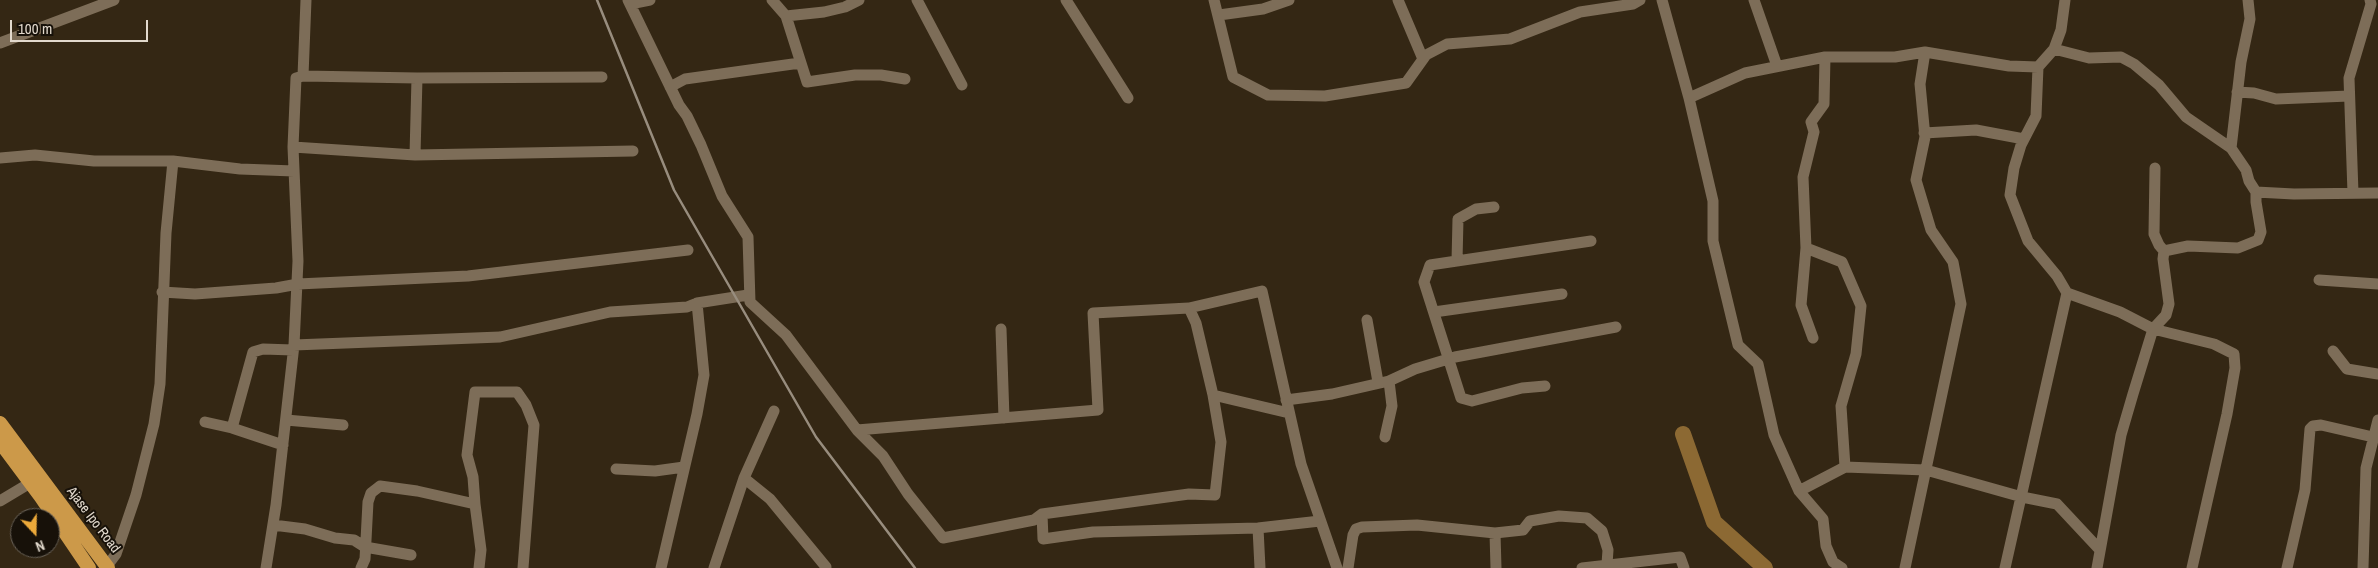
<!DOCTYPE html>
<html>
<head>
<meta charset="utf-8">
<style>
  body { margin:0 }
  #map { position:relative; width:2378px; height:568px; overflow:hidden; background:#342714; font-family:"Archivo Narrow",sans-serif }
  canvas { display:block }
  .north { position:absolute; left:10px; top:508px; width:50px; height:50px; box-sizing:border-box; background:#171109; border:1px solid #686157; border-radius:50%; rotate:159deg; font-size:14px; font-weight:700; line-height:20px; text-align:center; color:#e2d9cd }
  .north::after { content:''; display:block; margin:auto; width:18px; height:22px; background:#eca93a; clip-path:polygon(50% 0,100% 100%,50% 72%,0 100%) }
  .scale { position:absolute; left:10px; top:20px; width:138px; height:22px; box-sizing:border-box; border:2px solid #e2d9cd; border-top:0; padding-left:6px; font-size:15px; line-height:18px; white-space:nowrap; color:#e2d9cd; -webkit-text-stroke:4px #171109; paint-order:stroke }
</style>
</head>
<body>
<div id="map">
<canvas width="2378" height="568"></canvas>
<div class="north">N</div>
<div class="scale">100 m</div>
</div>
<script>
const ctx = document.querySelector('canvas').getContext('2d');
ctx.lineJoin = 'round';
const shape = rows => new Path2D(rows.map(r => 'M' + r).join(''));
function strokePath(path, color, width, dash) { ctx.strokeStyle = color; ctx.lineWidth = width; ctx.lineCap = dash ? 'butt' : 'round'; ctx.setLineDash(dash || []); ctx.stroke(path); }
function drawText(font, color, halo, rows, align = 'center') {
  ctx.font = font + ' "Archivo Narrow",sans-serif'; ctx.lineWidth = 4; ctx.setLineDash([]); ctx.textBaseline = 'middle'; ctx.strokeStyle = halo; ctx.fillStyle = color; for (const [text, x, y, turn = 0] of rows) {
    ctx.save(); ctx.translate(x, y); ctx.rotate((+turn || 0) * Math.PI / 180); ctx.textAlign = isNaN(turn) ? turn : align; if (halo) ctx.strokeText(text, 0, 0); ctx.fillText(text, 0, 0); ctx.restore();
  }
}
const river = shape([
  [1683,434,1714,522,1765,568]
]);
const minor = shape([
  [628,0,679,105,687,116,701,145,722,196,748,237,750,302,786,335,857,430,1098,410,1093,313,1189,308,1196,323,1213,395,1221,442,1215,495,1189,494,1042,514,1034,520,943,538,908,494,883,456,857,430],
  [772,0,786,16,807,82,855,75,881,75,905,79],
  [917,0,962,85],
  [1066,0,1128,98],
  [1214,0,1233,77,1268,95,1325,96,1406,83,1426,55,1447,44,1510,39,1580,12,1633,4,1640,0],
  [1398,0,1423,59],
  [1662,0,1689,98],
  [1754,0,1777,66],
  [2065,0,2061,30,2054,49,2038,67,2036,116,2021,145,2014,168,2010,195,2028,241,2057,276,2067,293,2120,312,2153,329,2214,344,2234,354,2235,368,2227,414,2192,568],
  [630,4,650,0],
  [1219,15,1263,9,1289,0],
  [786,16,824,12,845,7,859,0],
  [0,43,114,0],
  [2054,49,2089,58,2121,57,2134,64,2159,85,2186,117,2231,148,2246,170,2249,181,2256,192,2294,194,2378,193],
  [303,76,417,78,602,77],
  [670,87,685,79,800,63],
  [2237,92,2254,93,2276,99,2349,96],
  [1924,133,1976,130,2024,139],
  [293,147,415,155,633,151],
  [2231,148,2241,62,2250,19,2248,0],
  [415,155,417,78],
  [0,158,35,155,94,161,173,161,240,169,294,171],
  [2155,168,2154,234,2159,245,2164,251],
  [2353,193,2349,78,2371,4,2370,0],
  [1806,248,1842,262,1861,306,1856,354,1841,406,1845,467],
  [2164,251,2188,246,2238,248,2258,240,2261,232,2256,202,2256,192],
  [1457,261,1458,219,1476,209,1494,207],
  [2319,280,2378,284],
  [162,292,195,294,276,288,298,284,468,276,688,250],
  [1189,308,1262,291,1301,464,1337,568],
  [1434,312,1562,294],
  [1367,320,1378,382],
  [1001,329,1004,418],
  [1813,338,1801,305,1806,248,1803,177,1814,132,1811,122,1824,104,1825,57],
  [294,345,500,337,610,312,687,307,697,303,748,295],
  [2333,351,2347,369,2378,374],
  [1545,386,1522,388,1472,401,1461,398,1424,282,1430,265,1591,241],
  [1213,395,1289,413],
  [1286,400,1332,394,1389,381,1415,369,1455,357,1616,327],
  [286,420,343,425],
  [205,422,232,428,283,445],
  [232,428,253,352,263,349,293,350],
  [1385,437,1392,406,1389,381],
  [616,469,655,471,684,467],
  [744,478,770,499,826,567],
  [1799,491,1845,467,1926,470,2022,497,2057,504,2100,550],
  [0,501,30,483],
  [475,504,473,477,467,455,475,392,517,392,526,405,534,425,523,568],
  [1042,514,1043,539,1093,532,1258,528,1320,521],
  [273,525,305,529,335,538,354,540,365,547,411,555],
  [1258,528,1260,568],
  [1495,533,1496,568],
  [107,566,116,554,136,495,154,424,160,384,166,233,173,161],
  [266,568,276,505,294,345,298,261,293,147,296,78,303,76,306,0],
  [361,568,365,559,368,502,371,493,380,486,417,491,475,504,481,550,479,568],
  [661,568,697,414,704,375,697,303],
  [714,568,744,478,774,411],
  [1348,568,1353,535,1356,529,1362,527,1417,525,1495,533,1523,530,1530,521,1559,516,1587,518,1602,531,1608,550,1607,564],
  [1582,568,1680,557,1684,568],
  [1842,568,1833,562,1826,546,1823,519,1799,491,1774,435,1758,364,1738,345,1713,241,1713,201,1689,98,1745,73,1825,57,1895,57,1925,52,2009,66,2038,67],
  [1905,568,1961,304,1953,262,1931,230,1916,180,1925,137,1920,84,1925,52],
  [2005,568,2067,293],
  [2097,568,2121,435,2133,394,2153,329,2166,315,2169,304,2163,259,2164,251],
  [2287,568,2305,490,2310,429,2313,426,2321,425,2373,437],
  [2363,568,2366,468,2378,420]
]);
const trunk = shape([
  [0,423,108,568],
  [0,442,41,497,89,568]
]);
const rail = shape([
  [597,0,674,190,816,437,915,568]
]);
const streetNames = [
  ["Ajase Ipo Road",93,520,53]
];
strokePath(river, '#8c6933', 16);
strokePath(minor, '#7d6d58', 11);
strokePath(trunk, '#cc9949', 14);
strokePath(rail, '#988d7e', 2.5);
drawText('14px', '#e2d9cd', '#171109', streetNames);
</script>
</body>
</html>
